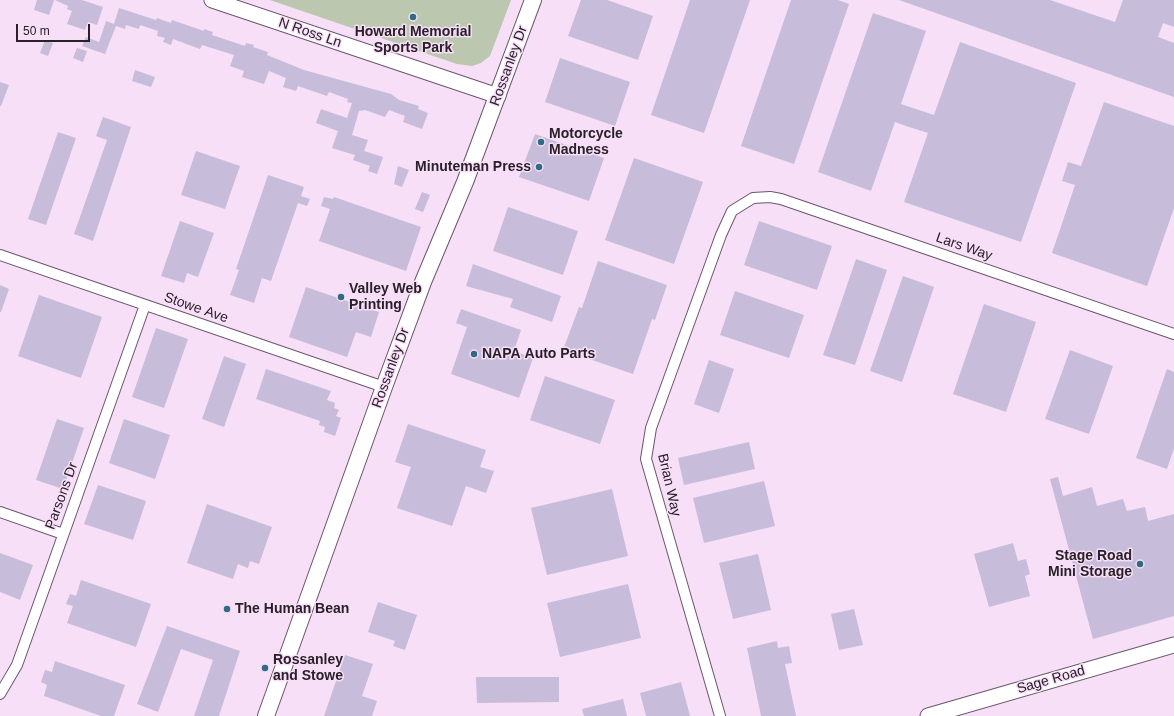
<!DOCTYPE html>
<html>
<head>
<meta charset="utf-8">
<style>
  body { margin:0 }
  #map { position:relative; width:1174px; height:716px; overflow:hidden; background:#f7dff8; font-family:Helvetica,sans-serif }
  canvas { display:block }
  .scale { position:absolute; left:16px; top:24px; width:74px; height:18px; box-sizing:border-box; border:2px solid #292029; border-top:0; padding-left:5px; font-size:12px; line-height:14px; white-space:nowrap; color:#292029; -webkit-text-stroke:3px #f7dff8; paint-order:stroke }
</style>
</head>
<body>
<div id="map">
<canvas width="1174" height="716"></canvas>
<div class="scale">50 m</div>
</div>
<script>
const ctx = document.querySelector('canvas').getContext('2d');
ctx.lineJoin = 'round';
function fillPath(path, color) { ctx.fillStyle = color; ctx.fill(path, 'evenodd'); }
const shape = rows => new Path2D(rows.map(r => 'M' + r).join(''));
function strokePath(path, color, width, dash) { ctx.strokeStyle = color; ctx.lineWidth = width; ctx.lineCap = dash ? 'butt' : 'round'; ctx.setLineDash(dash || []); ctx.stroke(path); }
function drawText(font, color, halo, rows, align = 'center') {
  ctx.font = font + ' Helvetica,sans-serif'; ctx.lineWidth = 3; ctx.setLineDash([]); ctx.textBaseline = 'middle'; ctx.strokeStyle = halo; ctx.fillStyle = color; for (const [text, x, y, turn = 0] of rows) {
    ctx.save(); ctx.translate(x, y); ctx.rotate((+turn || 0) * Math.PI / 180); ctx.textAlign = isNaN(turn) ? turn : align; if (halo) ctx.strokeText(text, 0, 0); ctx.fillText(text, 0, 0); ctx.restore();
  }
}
const green = shape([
  [270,0,511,0,490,56,481,63,472,66,457,64]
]);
const building = shape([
  [37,0,54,0,49,15,34,10],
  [55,0,82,0,103,7,97,25,88,22,85,30,67,24,72,11,67,9,68,6],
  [581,0,607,0,653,16,638,60,568,36],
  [690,0,750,0,704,133,651,115],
  [791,0,838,0,849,4,794,164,741,146],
  [899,0,1050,0,1115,22,1123,0,1174,0,1174,27,1163,23,1158,37,1174,43,1174,97],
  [119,8,156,20,157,18,171,23,172,20,204,31,204,29,213,32,212,35,245,46,246,43,254,45,253,47,268,52,267,55,304,70,391,94,399,100,419,106,418,109,428,113,424,124,422,129,403,122,405,116,389,110,385,117,365,110,359,111,352,135,368,140,364,151,383,157,377,174,368,171,370,166,353,160,355,155,332,148,338,131,316,123,321,109,347,118,352,103,347,102,348,99,329,92,327,96,298,86,296,91,283,87,286,78,269,71,264,84,242,77,244,71,230,66,234,55,202,45,200,49,173,39,171,45,163,42,165,38,157,36,158,31,140,25,139,29,126,25,125,29,116,26,105,54,82,46,86,37,99,42,106,21,114,24],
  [873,13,926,31,901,104,934,115,960,42,1076,83,1021,242,904,202,928,133,906,126,895,122,871,191,818,172],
  [45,40,53,43,48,56,40,53],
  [77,48,87,51,83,62,73,58],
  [560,58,630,82,615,126,545,102],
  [135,70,155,77,151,87,132,81],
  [0,82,9,85,1,106,0,106],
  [1104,102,1174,126,1174,208,1147,286,1052,253,1075,185,1062,181,1068,162,1081,166],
  [103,117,131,127,93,241,74,234,107,140,96,136],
  [58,132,76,138,46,225,28,219],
  [535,134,604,158,589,201,519,177],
  [196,151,240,166,225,209,181,195],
  [634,158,703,182,674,264,605,240],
  [398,166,409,170,402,187,394,184],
  [268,175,304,187,301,196,310,199,307,206,298,203,271,281,262,278,254,303,230,295,239,270,236,269],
  [422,192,430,195,423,212,415,209],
  [324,197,333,199,334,197,421,227,406,271,319,241,330,209,321,206],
  [508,207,578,231,563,275,493,251],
  [180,221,214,233,198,277,187,273,184,283,161,276],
  [759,221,832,246,817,290,744,265],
  [856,259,887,270,855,365,823,355],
  [598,261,667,285,655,320,652,319,633,374,563,350,579,307,582,308],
  [473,264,561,296,552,322,510,307,513,299,466,286],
  [903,276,934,287,902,382,870,371],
  [0,285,9,289,1,312,0,312],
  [306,287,379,312,371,337,356,332,347,357,289,337],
  [735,291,804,315,789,358,720,335],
  [39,295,102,317,81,378,18,356],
  [984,304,1036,322,1006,412,953,394],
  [461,309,521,330,514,351,533,358,519,398,451,374,467,327,456,323],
  [156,328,188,339,164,408,132,397],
  [1070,350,1113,366,1089,434,1045,419],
  [224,356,246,364,224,427,202,419],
  [709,360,734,369,719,413,694,404],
  [266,369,331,391,327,400,335,403,334,408,339,410,336,416,341,418,335,436,324,432,325,427,319,425,320,421,256,399],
  [1167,369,1174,372,1174,448,1167,469,1136,458],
  [545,376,615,400,600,444,530,420],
  [57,419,84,428,63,489,36,480],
  [124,419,170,435,155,479,109,463],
  [408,424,486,450,480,467,494,471,486,493,466,486,452,526,397,508,411,467,395,462],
  [749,442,755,469,684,485,678,458],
  [1058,477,1063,496,1092,487,1097,506,1123,499,1127,511,1145,507,1148,521,1174,514,1174,616,1093,639,1050,479],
  [764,481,775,526,704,543,693,498],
  [98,485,146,501,133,540,84,524],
  [612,489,628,556,547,575,531,508],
  [207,504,272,527,259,564,250,561,248,568,238,564,233,579,187,563],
  [1013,543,1018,561,1026,559,1030,574,1025,576,1030,596,989,607,974,554],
  [0,553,33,565,20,600,0,592],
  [758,554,771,610,733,619,719,563],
  [81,580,151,604,136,647,67,623,73,606,66,604,70,594,76,596],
  [628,584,641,638,560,657,547,603],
  [378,602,417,615,405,650,393,646,395,641,368,632],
  [854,609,863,645,839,650,831,614],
  [167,626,240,651,219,716,194,716,213,660,181,649,158,712,137,704],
  [777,641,778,648,789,646,792,663,785,664,796,716,761,716,747,648],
  [345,655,373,664,362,696,377,701,372,716,324,716],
  [55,661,125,685,114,716,101,716,44,696,47,685,41,682,45,670,52,672],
  [476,677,559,677,559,702,477,703],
  [681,682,690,716,646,716,640,693],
  [623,699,627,716,584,716,582,709]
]);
const street = shape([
  [0,255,384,387],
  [0,512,63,534],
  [0,694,17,665,145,305],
  [720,716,646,459,651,428,721,235,732,211,753,198,770,197,781,199,1174,334]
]);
const secondary = shape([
  [212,0,498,96],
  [928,716,1174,645]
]);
const primary = shape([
  [266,716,384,387,423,282,465,182,533,0]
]);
const markers = [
  [413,17,4,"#316a83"],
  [541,142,4,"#316a83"],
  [539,167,4,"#316a83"],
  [341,297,4,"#316a83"],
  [474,354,4,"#316a83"],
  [1140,564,4,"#316a83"],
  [227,609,4,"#316a83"],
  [265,668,4,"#316a83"]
];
const poiNames = [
  ["Howard Memorial",413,32,"center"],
  ["Sports Park",413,48,"center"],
  ["Motorcycle",549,134],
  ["Madness",549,150],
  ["Minuteman Press",531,167,"right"],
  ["Valley Web",349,289],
  ["Printing",349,305],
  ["NAPA Auto Parts",482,354],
  ["Stage Road",1132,556,"right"],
  ["Mini Storage",1132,572,"right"],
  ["The Human Bean",235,609],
  ["Rossanley",273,660],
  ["and Stowe",273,676]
];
const streetNames = [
  ["N Ross Ln",310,33,19],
  ["Rossanley Dr",509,66,-70],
  ["Lars Way",964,247,19],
  ["Stowe Ave",196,308,19],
  ["Rossanley Dr",391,368,-70],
  ["Brian Way",669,485,77],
  ["Parsons Dr",62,496,-70],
  ["Sage Road",1051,680,-16]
];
fillPath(green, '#bbc7ae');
fillPath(building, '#c7bcd9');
strokePath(street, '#6b566b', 12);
strokePath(secondary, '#6b566b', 17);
strokePath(primary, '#6b566b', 18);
strokePath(street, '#fff', 10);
strokePath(secondary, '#fff', 15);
strokePath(primary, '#fff', 16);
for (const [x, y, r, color] of markers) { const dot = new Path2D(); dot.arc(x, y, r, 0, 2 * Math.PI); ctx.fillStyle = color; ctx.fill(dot); strokePath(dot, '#f7dff8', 1.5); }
drawText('bold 14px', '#292029', '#f7dff8', poiNames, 'left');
drawText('14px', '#292029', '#f7dff8', streetNames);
</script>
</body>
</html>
